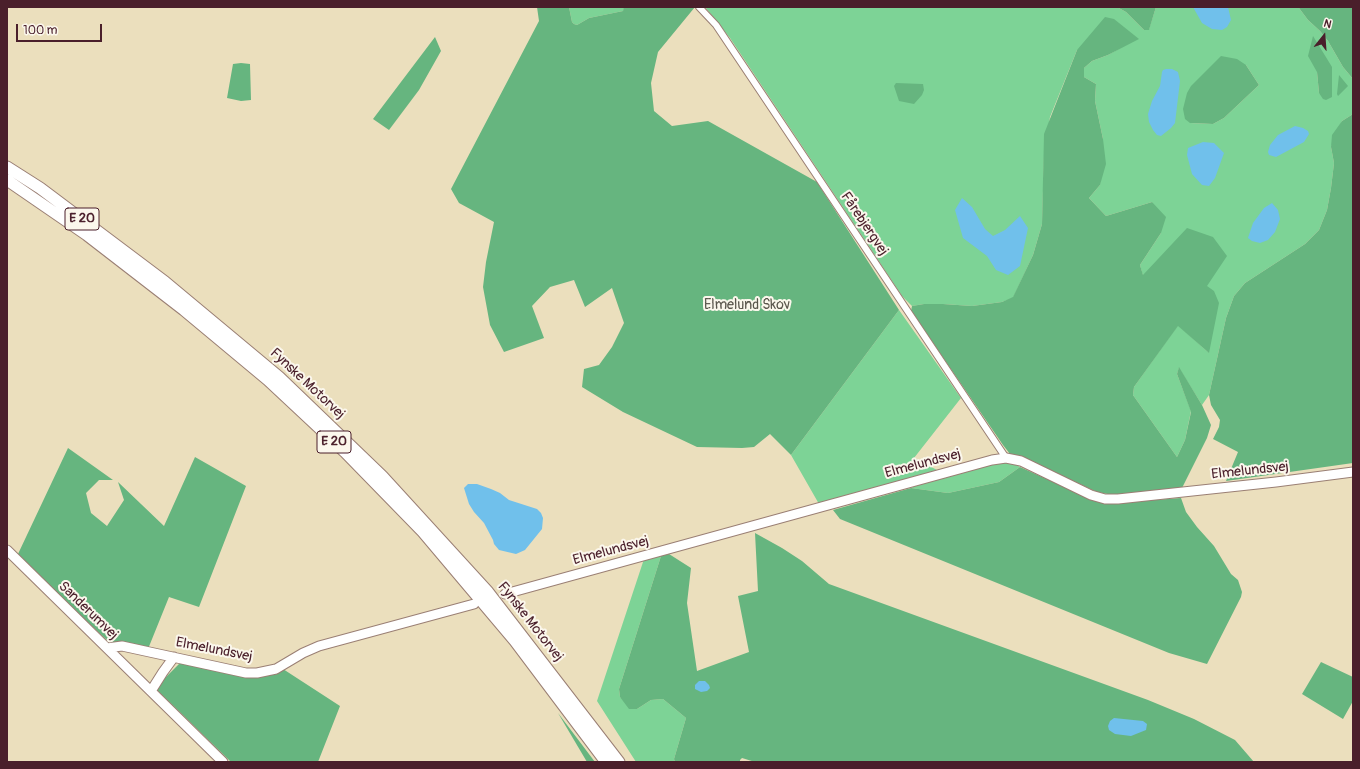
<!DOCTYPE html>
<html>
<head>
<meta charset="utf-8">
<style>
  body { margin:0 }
  #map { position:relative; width:1360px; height:769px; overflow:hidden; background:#ebdfbd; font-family:Pangolin,sans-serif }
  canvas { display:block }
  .frame { position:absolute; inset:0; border:8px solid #4a1f2b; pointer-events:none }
  .north { position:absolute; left:1304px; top:16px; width:40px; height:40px; -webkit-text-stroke:3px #fbf7ec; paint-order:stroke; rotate:17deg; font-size:11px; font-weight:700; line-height:16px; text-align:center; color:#4a1f2b }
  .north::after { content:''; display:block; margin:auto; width:14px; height:18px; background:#4a1f2b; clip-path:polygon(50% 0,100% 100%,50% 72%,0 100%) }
  .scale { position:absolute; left:16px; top:24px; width:86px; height:18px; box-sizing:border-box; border:2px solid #4a1f2b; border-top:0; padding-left:5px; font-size:12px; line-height:14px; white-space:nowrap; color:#4a1f2b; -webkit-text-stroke:3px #fbf7ec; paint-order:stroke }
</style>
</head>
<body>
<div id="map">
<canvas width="1360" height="769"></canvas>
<div class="frame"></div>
<div class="north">N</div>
<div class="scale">100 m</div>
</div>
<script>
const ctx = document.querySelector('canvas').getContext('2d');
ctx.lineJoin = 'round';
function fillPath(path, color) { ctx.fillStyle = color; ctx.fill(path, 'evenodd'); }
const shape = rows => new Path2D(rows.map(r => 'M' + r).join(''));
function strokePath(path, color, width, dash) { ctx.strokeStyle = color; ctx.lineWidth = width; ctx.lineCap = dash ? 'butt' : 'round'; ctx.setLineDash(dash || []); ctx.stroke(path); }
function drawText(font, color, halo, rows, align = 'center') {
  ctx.font = font + ' Pangolin,sans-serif'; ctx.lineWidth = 4; ctx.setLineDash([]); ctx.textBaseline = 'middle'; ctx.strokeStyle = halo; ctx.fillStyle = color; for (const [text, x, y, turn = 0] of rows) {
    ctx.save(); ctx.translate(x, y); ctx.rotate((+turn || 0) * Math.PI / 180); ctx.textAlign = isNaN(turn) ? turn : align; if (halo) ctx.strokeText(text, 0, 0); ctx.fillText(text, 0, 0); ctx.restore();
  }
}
const green = shape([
  [569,7,624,7,624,9,623,11,589,18,577,25,574,24,572,22],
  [705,7,1117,7,1126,12,1144,30,1149,29,1156,7,1300,7,1299,8,1308,20,1320,31,1328,41,1343,67,1353,79,1353,114,1342,121,1331,147,1334,163,1331,188,1327,210,1319,230,1305,244,1245,283,1234,296,1226,318,1209,395,1202,405,1179,368,1177,374,1191,411,1185,440,1177,457,1133,395,1134,387,1178,325,1209,353,1143,276,1140,265,1161,233,1152,202,1106,216,1089,198,1100,185,1103,139,1095,101,1096,84,1084,77,1084,68,1092,61,1108,55,1138,38,1077,50,1050,117,1044,156,1042,224,1033,255,1013,298,1002,302,972,306,943,304,924,304,912,306,902,296,730,38],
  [1246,65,1259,85,1224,118,1213,124,1190,123],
  [1332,67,1332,97,1319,93,1317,72],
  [899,310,961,398,914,458,937,470,819,504,791,455],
  [1004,462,1015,464,1020,467,999,482,948,493,911,488,931,479,987,464],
  [661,556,619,689,620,697,637,709,651,700,663,699,686,718,674,759,675,762,636,762,597,701,644,559]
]);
const forest = shape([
  [537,7,569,7,572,22,574,24,577,25,589,18,623,11,624,7,695,7,658,52,651,83,654,111,672,126,708,121,817,182,899,310,791,455,770,434,754,447,742,448,697,447,623,412,582,387,584,369,599,365,612,347,624,323,612,288,585,307,574,280,550,287,532,306,544,338,504,352,490,325,483,287,486,262,494,222,459,203,451,189,539,21],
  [1117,7,1156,7,1149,30,1144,30,1126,12],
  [1300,7,1353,7,1353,79,1343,67,1328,41,1320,31,1308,20,1299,8],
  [1105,17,1114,19,1139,39,1108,55,1092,61,1084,68,1084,77,1096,84,1095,101,1103,139,1106,164,1100,185,1089,198,1106,216,1152,202,1166,217,1161,233,1140,265,1143,275,1187,228,1213,237,1227,256,1207,286,1214,291,1219,303,1209,353,1178,326,1134,387,1133,395,1177,457,1185,440,1191,412,1177,374,1179,367,1202,405,1211,425,1207,438,1182,488,1113,495,1097,492,1030,461,1010,454,1003,445,911,311,912,306,924,304,943,304,972,306,1002,302,1013,297,1033,255,1042,224,1044,134,1077,50],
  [1313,36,1332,67,1332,97,1326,100,1323,99,1319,93,1317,72,1308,56],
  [435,37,441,51,419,90,389,130,373,119],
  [1221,56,1237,59,1246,65,1259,85,1224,118,1213,124,1190,123,1185,119,1183,109,1187,93,1191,86],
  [241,63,250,64,251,100,241,101,227,98,233,64],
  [1339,75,1348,86,1338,96,1337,94],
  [896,83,922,84,923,84,924,90,922,95,914,104,899,101,894,86],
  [1353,114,1353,463,1226,481,1238,452,1213,439,1219,427,1220,420,1211,405,1209,395,1226,318,1234,296,1245,283,1305,244,1319,230,1327,210,1331,188,1334,163,1331,147,1332,135,1342,121],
  [68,448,113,480,99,480,86,493,91,513,107,526,124,500,118,482,164,526,195,457,246,486,199,607,169,597,148,649,108,641,55,592,18,554],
  [1020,467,1093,500,1126,502,1181,498,1186,512,1197,527,1214,546,1231,574,1238,580,1242,592,1241,597,1207,664,1169,653,840,519,833,510,911,488,948,493,999,482],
  [755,533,782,548,802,561,829,584,1148,700,1194,719,1235,740,1254,762,755,762,742,758,740,760,740,762,675,762,674,759,686,718,663,699,651,700,637,709,629,709,620,697,619,689,661,556,669,554,691,568,687,603,697,671,749,652,738,596,758,591],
  [1321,662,1353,677,1353,701,1343,719,1302,694],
  [180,663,251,677,283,669,340,706,318,762,231,762,155,688],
  [558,713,595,762,587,762]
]);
const water = shape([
  [1193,7,1228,7,1231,20,1227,27,1222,30,1212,29,1202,23],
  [1166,69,1172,69,1178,72,1180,81,1175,123,1171,128,1161,136,1157,135,1153,130,1149,122,1148,114,1152,101,1160,86,1162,72,1163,70],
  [1295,126,1303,128,1308,131,1309,134,1304,142,1276,157,1269,155,1268,152,1270,145,1278,135],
  [1203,142,1214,143,1224,153,1215,178,1209,186,1202,185,1192,174,1187,155,1188,148],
  [962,198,972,207,985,229,993,236,1005,230,1020,216,1028,228,1020,266,1008,275,996,270,987,256,963,238,955,210],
  [1272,203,1278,210,1280,219,1275,232,1268,240,1260,243,1252,241,1248,238,1253,223,1264,208],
  [468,484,477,484,491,489,500,493,509,500,537,509,541,513,543,518,542,529,525,550,516,554,499,550,494,544,493,540,484,523,474,512,469,504,464,488],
  [699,681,705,681,709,685,710,688,707,691,701,692,695,689,695,685],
  [1114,718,1143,721,1147,724,1146,730,1131,736,1115,734,1109,730,1108,726,1110,721]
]);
const street = shape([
  [699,7,716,25,1006,458]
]);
const secondary = shape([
  [7,550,223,762],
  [505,594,992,460,1006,458,1021,461,1091,495,1105,499,1118,499,1276,482,1353,472],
  [107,648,122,646,246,673,257,673,276,669,303,653,319,646,474,604],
  [151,691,163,672,174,657]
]);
const highway = shape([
  [7,167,40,188,165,282,279,377,382,476,488,592,619,762],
  [7,180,87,235,184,310,268,380,345,452,423,532,515,641,606,762]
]);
const shields = [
  [82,219,34],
  [334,442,34]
];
const shieldNames = [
  ["E 20",82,219],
  ["E 20",334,442]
];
const streetNames = [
  ["Fårebjergvej",864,224,56],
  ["Fynske Motorvej",307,384,43],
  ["Elmelundsvej",923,464,-15],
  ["Elmelundsvej",1250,471,-6],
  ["Elmelundsvej",611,551,-15],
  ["Sanderumvej",88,611,44],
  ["Fynske Motorvej",530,622,52],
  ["Elmelundsvej",214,650,11]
];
const parkNames = [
  ["Elmelund Skov",747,305]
];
fillPath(green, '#7dd396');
fillPath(forest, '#66b57f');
fillPath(water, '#70c0eb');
strokePath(street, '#9a7f74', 8);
strokePath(secondary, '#9a7f74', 11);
strokePath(highway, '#9a7f74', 13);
strokePath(street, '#fff', 6);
strokePath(secondary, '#fff', 9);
strokePath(highway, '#fff', 11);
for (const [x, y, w] of shields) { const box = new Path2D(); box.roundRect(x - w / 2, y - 11, w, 22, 3); ctx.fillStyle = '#fbf7ec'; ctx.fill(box); strokePath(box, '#4a1f2b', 1); }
drawText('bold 13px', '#4a1f2b', null, shieldNames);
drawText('14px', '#4a1f2b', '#fbf7ec', streetNames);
drawText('14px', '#59554b', '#fbf7ec', parkNames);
</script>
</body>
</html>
